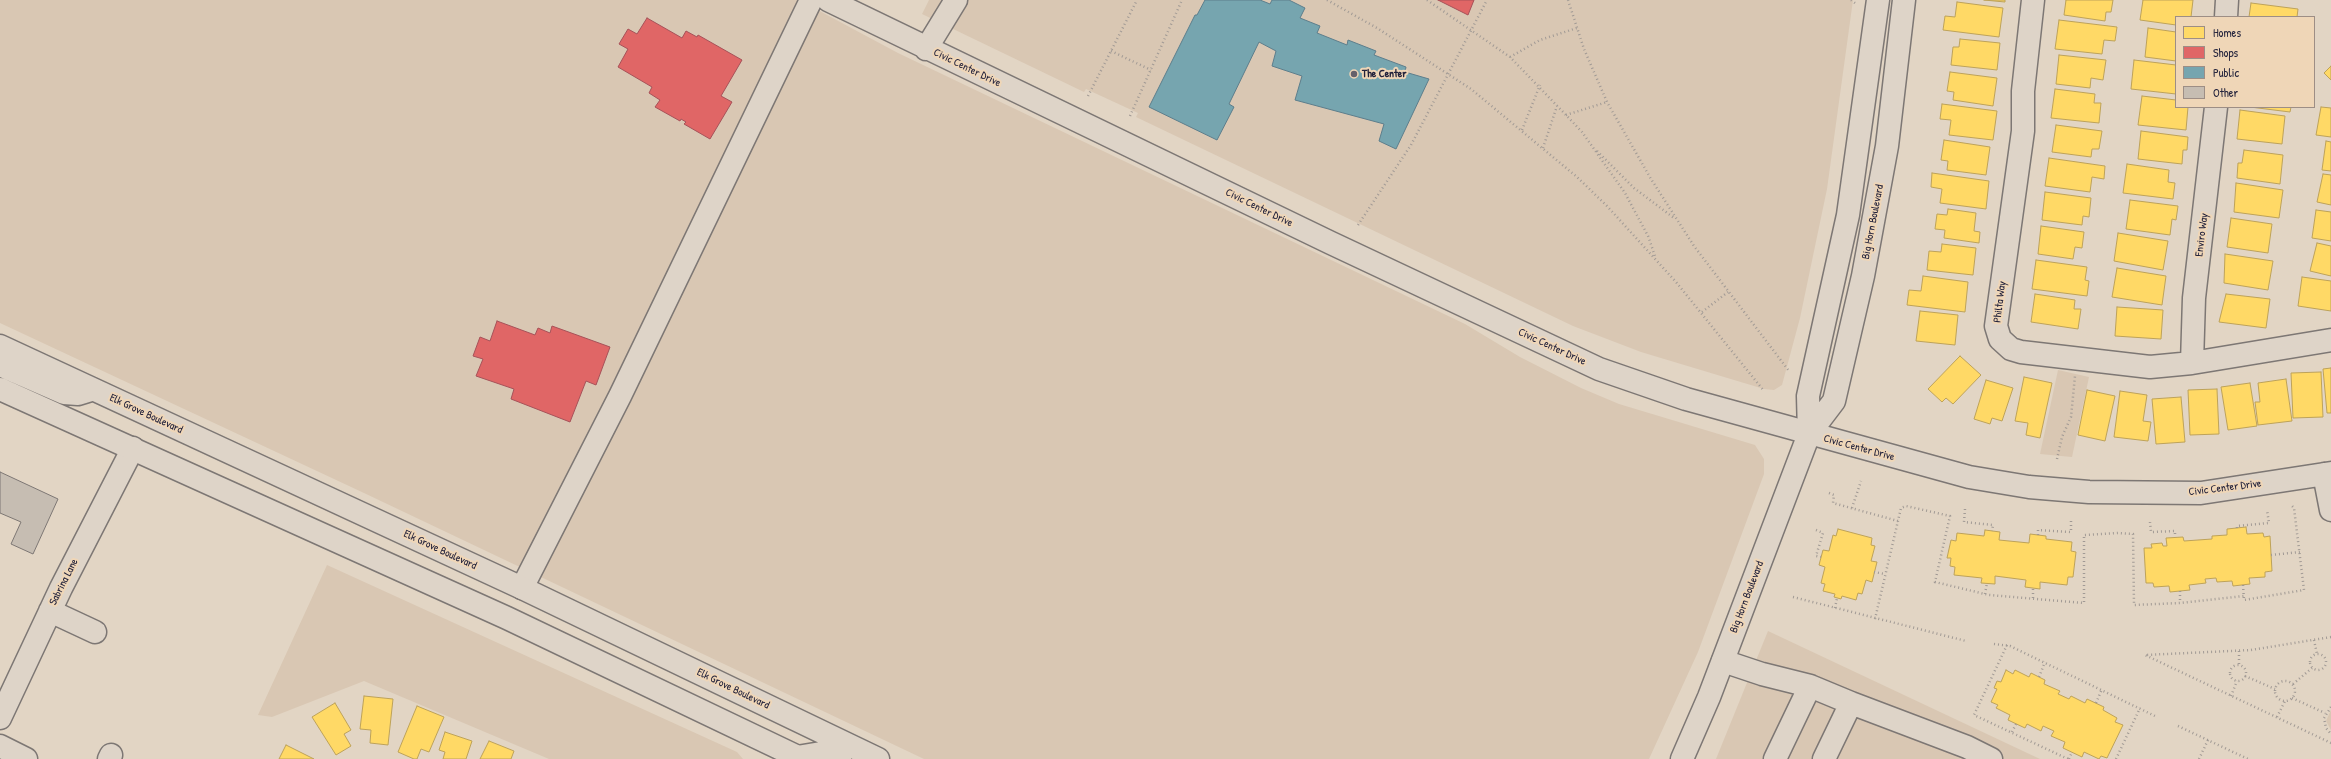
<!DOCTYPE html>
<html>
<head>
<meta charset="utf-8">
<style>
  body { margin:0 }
  #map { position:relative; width:2331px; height:759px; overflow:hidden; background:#e2d5c4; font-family:"Patrick Hand",sans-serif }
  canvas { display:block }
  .legend { position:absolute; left:2175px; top:16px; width:140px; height:92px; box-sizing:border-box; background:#efd6b7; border:1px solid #9d8e85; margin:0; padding:5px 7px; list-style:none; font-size:12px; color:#22223b }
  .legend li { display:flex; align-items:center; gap:8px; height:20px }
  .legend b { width:20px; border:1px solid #9d8e85 }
</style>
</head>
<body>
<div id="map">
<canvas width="2331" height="759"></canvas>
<ul class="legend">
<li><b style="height:11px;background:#ffd966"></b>Homes</li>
<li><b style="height:11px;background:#e06666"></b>Shops</li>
<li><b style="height:11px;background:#76a5af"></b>Public</li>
<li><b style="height:11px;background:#c6bdb2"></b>Other</li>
</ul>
</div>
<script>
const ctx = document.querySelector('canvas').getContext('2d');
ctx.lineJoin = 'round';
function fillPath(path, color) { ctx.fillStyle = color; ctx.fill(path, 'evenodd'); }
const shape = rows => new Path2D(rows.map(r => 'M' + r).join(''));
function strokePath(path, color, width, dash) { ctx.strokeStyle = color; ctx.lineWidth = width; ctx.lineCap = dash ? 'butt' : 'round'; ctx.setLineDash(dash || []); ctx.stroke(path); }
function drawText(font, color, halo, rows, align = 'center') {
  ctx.font = font + ' "Patrick Hand",sans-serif'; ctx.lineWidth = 4; ctx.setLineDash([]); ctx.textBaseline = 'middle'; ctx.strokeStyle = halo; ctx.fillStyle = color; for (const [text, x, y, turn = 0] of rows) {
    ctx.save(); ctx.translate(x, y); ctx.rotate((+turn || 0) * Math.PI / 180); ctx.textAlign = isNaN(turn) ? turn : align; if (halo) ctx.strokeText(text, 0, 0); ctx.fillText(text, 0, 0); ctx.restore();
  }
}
const built = shape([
  [0,0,799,0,898,53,1465,324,1520,357,1581,388,1619,404,1755,445,1764,459,1764,474,1698,652,1649,759,924,759,364,493,0,323],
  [929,0,1853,0,1827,189,1800,318,1782,385,1774,390,1764,389,1641,352,1573,326,1136,117,1138,113,1086,89,1084,92,922,14],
  [2058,370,2089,377,2072,457,2040,454],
  [327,565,737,752,743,759,549,759,364,681,272,717,258,715],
  [1768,631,2040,759,1716,759],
  [2331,710,2331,730,2326,721]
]);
const homes = shape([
  [1984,0,2005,0,2005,2,1984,0],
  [2066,0,2113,0,2111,12,2106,12,2105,21,2064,15,2066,0],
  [2143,0,2193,0,2191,17,2176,17,2176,25,2140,20,2143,0],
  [1957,2,2003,8,1999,37,1943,30,1945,16,1955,17,1957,2],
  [2251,3,2298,9,2297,17,2249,17,2251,3],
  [2059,20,2117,27,2115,41,2104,40,2102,54,2055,49,2059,20],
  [2148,28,2176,32,2176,61,2145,57,2148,28],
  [1960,39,2000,43,1997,70,1951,65,1953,47,1959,47,1960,39],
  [2059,55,2106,60,2103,80,2091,78,2090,88,2056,84,2059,55],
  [2134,60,2176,65,2176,94,2131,89,2134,60],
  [2331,66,2331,80,2324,73,2331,66],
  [1950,72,1997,78,1993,106,1953,100,1954,92,1947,91,1950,72],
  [2055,89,2095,94,2094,103,2101,103,2099,123,2051,118,2055,89],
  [2142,96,2176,100,2176,107,2188,107,2186,130,2138,125,2142,96],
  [1942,104,1997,111,1993,140,1949,135,1951,120,1940,119,1942,104],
  [2250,107,2291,107,2290,112,2250,107],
  [2321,107,2331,108,2331,137,2316,135,2321,107],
  [2240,110,2285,116,2282,144,2237,139,2240,110],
  [2056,125,2102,131,2099,149,2092,149,2091,157,2052,152,2056,125],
  [2141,131,2188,137,2187,150,2183,150,2182,164,2138,159,2141,131],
  [1944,140,1990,147,1986,175,1947,170,1948,161,1941,160,1944,140],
  [2326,141,2331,142,2331,171,2322,170,2326,141],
  [2244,150,2283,155,2280,184,2237,178,2238,163,2242,163,2244,150],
  [2049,158,2105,166,2104,179,2092,177,2090,192,2045,186,2049,158],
  [2127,164,2169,170,2168,182,2175,183,2173,199,2123,193,2127,164],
  [1932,173,1989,181,1986,209,1940,203,1942,189,1931,187,1932,173],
  [2323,174,2331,175,2331,205,2317,202,2323,174],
  [2236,183,2283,190,2279,218,2234,212,2236,183],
  [2045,192,2091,198,2089,217,2083,216,2082,225,2042,220,2045,192],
  [2130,200,2178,206,2176,220,2172,219,2170,235,2126,229,2130,200],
  [1948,209,1976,213,1974,231,1980,232,1979,243,1944,238,1945,230,1935,229,1937,214,1947,215,1948,209],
  [2316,210,2331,212,2331,241,2312,238,2316,210],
  [2231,218,2272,224,2268,253,2227,247,2231,218],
  [2041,226,2084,232,2082,248,2075,247,2073,259,2038,254,2041,226],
  [2118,233,2168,241,2163,270,2114,261,2118,233],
  [2317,243,2331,246,2331,276,2310,271,2317,243],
  [1942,244,1976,248,1973,275,1927,270,1929,251,1941,252,1942,244],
  [2225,254,2273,261,2268,290,2224,283,2225,254],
  [2036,260,2087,267,2085,280,2089,281,2087,296,2032,289,2036,260],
  [2117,268,2166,276,2162,305,2112,297,2117,268],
  [1923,276,1968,282,1965,312,1907,305,1909,290,1921,291,1923,276],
  [2302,277,2331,281,2331,311,2298,306,2302,277],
  [2035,294,2075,300,2074,309,2081,309,2078,329,2031,322,2035,294],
  [2226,294,2270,299,2266,328,2219,322,2226,294],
  [2117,307,2163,310,2161,339,2115,336,2117,307],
  [1920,311,1958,315,1955,345,1916,341,1920,311],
  [1960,356,1981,375,1953,404,1946,398,1942,402,1928,389,1960,356],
  [2331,368,2331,413,2327,413,2323,369,2331,368],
  [2321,372,2323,417,2293,418,2291,373,2321,372],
  [2024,377,2052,383,2040,438,2026,435,2028,423,2015,421,2024,377],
  [2286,379,2292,421,2258,425,2255,402,2260,402,2258,383,2286,379],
  [1986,380,2013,388,2002,421,1992,418,1990,424,1974,419,1986,380],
  [2250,383,2257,426,2228,430,2221,387,2250,383],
  [2217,389,2219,434,2190,435,2188,390,2217,389],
  [2087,390,2115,396,2105,441,2078,435,2087,390],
  [2120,391,2147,395,2143,421,2151,422,2148,441,2114,437,2120,391],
  [2181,397,2185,442,2156,444,2152,399,2181,397],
  [2246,527,2247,534,2263,533,2264,537,2270,536,2272,571,2265,572,2265,577,2249,578,2250,584,2233,586,2232,581,2217,582,2216,578,2205,579,2206,583,2189,585,2190,590,2170,592,2169,586,2154,587,2153,583,2146,583,2144,548,2152,548,2151,544,2162,543,2163,546,2167,546,2166,538,2183,537,2184,541,2212,539,2212,536,2227,535,2227,529,2246,527],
  [1838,529,1872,538,1871,545,1875,546,1871,561,1877,562,1872,582,1866,580,1862,594,1858,593,1856,600,1842,596,1841,599,1834,597,1835,594,1823,591,1825,584,1821,583,1825,567,1819,565,1823,550,1829,551,1833,535,1836,536,1838,529],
  [1985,530,2000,532,1999,540,2029,543,2030,534,2046,536,2046,539,2072,542,2071,551,2076,552,2073,577,2068,577,2067,585,2040,582,2040,589,2025,587,2026,580,1995,576,1995,584,1981,583,1982,578,1954,575,1955,567,1950,566,1951,558,1947,558,1951,540,1956,541,1957,533,1984,536,1985,530],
  [2006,670,2013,674,2015,670,2029,677,2031,673,2045,680,2044,684,2060,691,2058,694,2069,699,2071,696,2085,703,2087,699,2104,707,2103,710,2117,718,2115,722,2123,725,2107,758,2101,756,2099,759,2084,752,2082,757,2063,748,2065,742,2051,736,2054,731,2043,726,2041,731,2027,724,2025,728,2008,720,2010,715,1996,708,1998,705,1991,702,1997,689,1994,688,1997,681,2001,682,2006,670],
  [364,696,393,699,388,745,370,743,371,730,360,729,364,696],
  [335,703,351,730,344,734,351,746,336,755,312,717,335,703],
  [417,706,444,717,429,752,421,749,417,759,414,759,398,752,417,706],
  [445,732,472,741,466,759,443,759,445,752,439,750,445,732],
  [489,741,514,751,511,759,480,759,489,741],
  [286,745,314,759,279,759,286,745]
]);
const shops = shape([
  [1438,0,1474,0,1468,15,1438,0],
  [647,18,682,38,686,31,697,37,698,35,742,60,721,96,732,102,710,139,684,124,686,122,681,119,680,121,655,107,660,100,649,93,652,87,618,67,628,49,619,44,628,29,637,34,647,18],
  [497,321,535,335,538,328,550,333,552,326,610,347,596,385,586,381,570,422,511,399,514,389,476,376,483,359,473,356,480,337,490,341,497,321]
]);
const public = shape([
  [1205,0,1260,0,1270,4,1272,0,1289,0,1305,8,1300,18,1320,26,1317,33,1347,45,1348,40,1376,51,1374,55,1406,67,1405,72,1429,79,1396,149,1379,141,1384,124,1295,100,1302,76,1272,66,1276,51,1259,42,1229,104,1234,107,1217,140,1149,107,1195,15,1197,15,1205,0]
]);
const building = shape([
  [0,472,58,499,33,554,11,544,21,522,0,513,0,472]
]);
const path = shape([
  [1327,0,1377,28,1471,89,1577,177,1607,206,1676,282,1764,391],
  [1427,0,1510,57,1566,115,1582,132,1625,193,1648,236,1655,256],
  [1568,0,1584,49,1607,102,1651,179,1694,246,1789,371],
  [1851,0,1855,3],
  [1111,51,1151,70],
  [1510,57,1540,40,1577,28],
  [1088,96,1137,0],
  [1566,115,1607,102],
  [1130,116,1182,0],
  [1522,130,1540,85],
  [1543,148,1557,106],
  [1597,151,1634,188,1674,218],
  [1358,225,1411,145,1487,0],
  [1702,312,1728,292],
  [2057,459,2062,437,2071,417,2075,376],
  [1829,493,1834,495,1833,503,1898,521],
  [1852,508,1861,481],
  [1965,509,1964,522,1993,525,1992,531],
  [2150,522,2151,532,2175,531,2175,537],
  [2237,528,2237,526,2269,523,2267,510],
  [1816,530,1823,533,1816,556,1821,557],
  [2038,535,2038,530,2071,532,2071,520],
  [2271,555,2300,552],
  [1874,572,1885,574],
  [2243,585,2244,600,2304,590,2294,508,2291,505],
  [2180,591,2180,603],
  [1985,594,1987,583],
  [1793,597,1966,641],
  [2033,598,2033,588],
  [1835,608,1837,598],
  [1875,619,1901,508,1906,506,1950,516,1935,582,1989,595,2084,603,2084,535,2119,533,2133,534,2134,605,2180,603,2244,596],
  [2331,637,2251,650,2145,655,2331,743],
  [2314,640,2317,654],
  [1994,644,2010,646,2155,716],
  [2007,645,1974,715,2068,759],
  [2239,651,2239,665],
  '2310 662a8 8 0 1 1 16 0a8 8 0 1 1-16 0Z',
  '2230 673a8 8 0 1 1 16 0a8 8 0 1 1-16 0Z',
  [2245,676,2275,689],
  [2039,677,2045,662],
  '2275 691a10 10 0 1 1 20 0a10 10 0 1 1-20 0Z',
  [2293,684,2312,668],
  [2231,696,2237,681],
  [2292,698,2325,713],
  [2096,703,2102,689],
  [2331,707,2324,718,2326,728,2331,734],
  [2277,717,2285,701],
  [2178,726,2248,759],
  [2012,732,2016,724],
  [2069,759,2072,752],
  [2116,759,2140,708],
  [2199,759,2208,740]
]);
const minor = shape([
  [828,0,1331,243,1599,369,1686,399,1969,477,2029,487,2089,492,2201,493,2331,473],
  [2033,0,2023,91,2023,131,1996,326,2000,339,2011,349,2021,352,2150,367,2192,363,2331,340],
  [2226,17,2227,0],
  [926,49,956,0],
  [2192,363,2194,298,2216,107],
  [2324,474,2331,510],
  [522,588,620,396,811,0],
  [50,611,95,632],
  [1723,661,1762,674,1810,686],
  [1851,703,1967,747,1991,759],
  [0,718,61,588,133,448],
  [0,746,26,759],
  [109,759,111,755],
  [1775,759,1810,686,1851,703,1824,759]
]);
const major = shape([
  [0,346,522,588,878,759],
  [0,365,64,393,78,394,91,390],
  [0,389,507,618,802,759],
  [1809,434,1808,396,1848,215,1878,0],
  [797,757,821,753,840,759],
  [1682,759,1709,697,1809,434,1834,401,1863,276,1887,146,1904,0]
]);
const markers = [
  [1354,74,4,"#65616b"]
];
const streetNames = [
  ["Civic Center Drive",967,68,26],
  ["Civic Center Drive",1259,208,26],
  ["Big Horn Boulevard",1873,222,-79],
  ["Enviro Way",2202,235,-83],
  ["Philta Way",2000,302,-83],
  ["Civic Center Drive",1552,347,25],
  ["Elk Grove Boulevard",146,414,25],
  ["Civic Center Drive",1859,448,15],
  ["Civic Center Drive",2225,488,-7],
  ["Elk Grove Boulevard",440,550,25],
  ["Sabrina Lane",64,582,-63],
  ["Big Horn Boulevard",1747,597,-69],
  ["Elk Grove Boulevard",733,689,26]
];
const poiNames = [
  ["The Center",1362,74]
];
fillPath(built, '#d9c7b3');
fillPath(homes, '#ffd966');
strokePath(homes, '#bda259', 1);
fillPath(shops, '#e06666');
strokePath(shops, '#a75259', 1);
fillPath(public, '#76a5af');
strokePath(public, '#5d7e8c', 1);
fillPath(building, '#c6bdb2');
strokePath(building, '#7d7774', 1);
strokePath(minor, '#7d7774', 25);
strokePath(major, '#7d7774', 25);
strokePath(path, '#a19a95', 2.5, [1, 3]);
strokePath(minor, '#ded4c8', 22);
strokePath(major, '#ded4c8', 22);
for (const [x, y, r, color] of markers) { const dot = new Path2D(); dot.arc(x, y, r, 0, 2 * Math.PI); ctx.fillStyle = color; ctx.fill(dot); strokePath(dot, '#efd6b7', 1.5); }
drawText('11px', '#22223b', '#efd6b7', streetNames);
drawText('bold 11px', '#22223b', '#efd6b7', poiNames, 'left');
</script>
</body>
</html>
